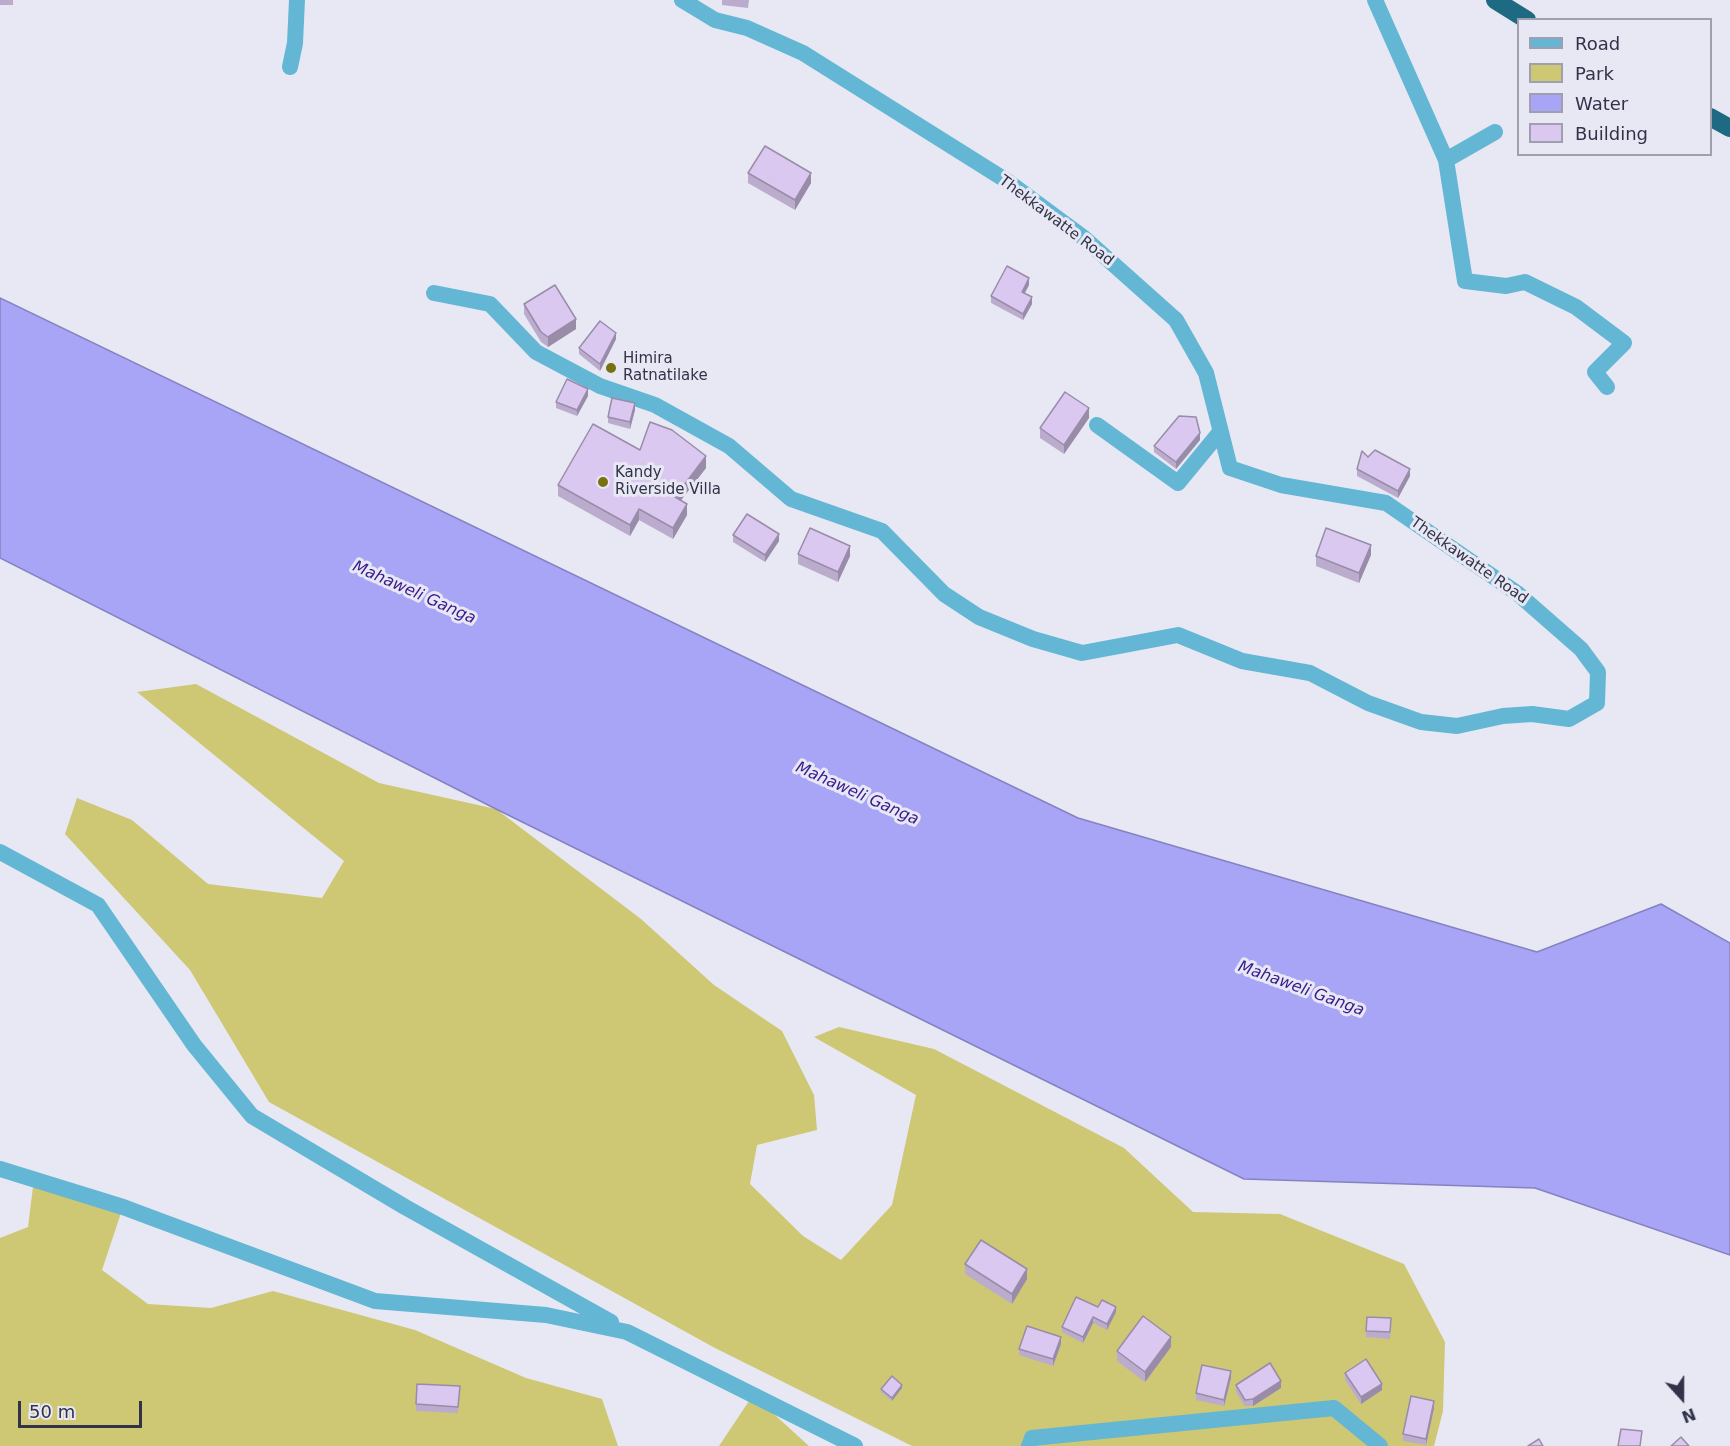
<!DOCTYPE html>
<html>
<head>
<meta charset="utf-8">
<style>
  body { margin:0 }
  #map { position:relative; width:1730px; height:1446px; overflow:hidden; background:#e7e8f4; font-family:"DejaVu Sans",sans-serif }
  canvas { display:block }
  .legend { position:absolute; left:1517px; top:18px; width:195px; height:138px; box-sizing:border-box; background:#e7e8f4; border:2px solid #9f9fb0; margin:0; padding:8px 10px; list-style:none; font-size:18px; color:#323249 }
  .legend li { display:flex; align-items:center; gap:12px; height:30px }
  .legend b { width:30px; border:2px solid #9f9fb0 }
  .north { position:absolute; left:1652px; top:1368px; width:60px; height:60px; -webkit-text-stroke:4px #e7e8f4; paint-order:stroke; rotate:159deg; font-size:16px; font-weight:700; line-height:24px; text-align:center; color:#323249 }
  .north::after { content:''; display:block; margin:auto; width:21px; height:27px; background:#323249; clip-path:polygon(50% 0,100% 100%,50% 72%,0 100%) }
  .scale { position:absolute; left:18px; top:1401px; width:124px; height:27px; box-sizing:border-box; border:3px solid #323249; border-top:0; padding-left:8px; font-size:18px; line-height:21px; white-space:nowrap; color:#323249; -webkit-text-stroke:4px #e7e8f4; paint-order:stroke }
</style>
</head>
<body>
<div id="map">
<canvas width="1730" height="1446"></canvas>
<ul class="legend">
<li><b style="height:8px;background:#63b6d4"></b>Road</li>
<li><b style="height:16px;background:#cec774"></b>Park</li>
<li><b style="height:16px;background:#a8a5f6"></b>Water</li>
<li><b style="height:16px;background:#dac8f0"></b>Building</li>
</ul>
<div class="north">N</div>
<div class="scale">50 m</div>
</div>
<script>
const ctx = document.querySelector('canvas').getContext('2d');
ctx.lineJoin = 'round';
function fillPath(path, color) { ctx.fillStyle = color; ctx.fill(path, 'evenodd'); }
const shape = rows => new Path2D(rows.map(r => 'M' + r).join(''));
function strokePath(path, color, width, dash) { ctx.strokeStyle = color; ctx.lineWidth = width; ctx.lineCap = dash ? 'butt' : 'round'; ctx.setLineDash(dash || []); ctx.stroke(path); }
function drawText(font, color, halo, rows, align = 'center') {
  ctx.font = font + ' "DejaVu Sans",sans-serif'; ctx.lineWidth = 6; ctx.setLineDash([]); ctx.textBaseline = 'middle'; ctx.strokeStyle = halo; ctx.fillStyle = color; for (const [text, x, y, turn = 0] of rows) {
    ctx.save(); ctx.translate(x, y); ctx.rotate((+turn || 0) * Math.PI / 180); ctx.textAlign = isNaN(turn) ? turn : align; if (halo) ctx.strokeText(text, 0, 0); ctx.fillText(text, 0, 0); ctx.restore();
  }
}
const green = shape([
  [196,684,379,783,496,809,641,919,714,985,782,1031,814,1095,817,1130,757,1145,750,1184,803,1236,841,1260,892,1205,916,1095,814,1037,839,1027,934,1049,1124,1148,1193,1212,1280,1214,1404,1264,1445,1342,1443,1411,1434,1446,912,1446,715,1348,269,1102,190,970,65,834,77,798,132,820,208,884,322,898,344,861,137,692],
  [34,1179,123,1207,102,1270,148,1304,211,1308,273,1291,415,1330,526,1378,602,1399,618,1446,0,1446,0,1238,28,1227],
  [753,1395,809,1446,719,1446]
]);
const water = shape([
  [0,298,1078,818,1537,952,1661,904,1730,943,1730,1255,1535,1188,1244,1179,496,809,0,558,0,298]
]);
const minor = shape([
  [1375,0,1446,160,1465,281,1506,286,1525,282,1576,307,1624,343,1595,372,1607,387],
  [290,67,295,43,297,0],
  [1446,160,1495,132],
  [434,293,490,304,536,352,600,386,655,405,729,446,791,499,882,531,944,594,979,617,1033,639,1082,653,1178,635,1242,661,1310,673,1368,703,1421,722,1457,726,1503,716,1532,714,1569,719,1597,703,1598,672,1581,649,1517,593,1386,503,1281,485,1230,468,1206,373,1176,320,1084,238,1007,181,803,53,747,28,715,20,682,0],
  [1097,425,1178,483,1220,432],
  [0,852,98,905,194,1045,252,1116,405,1207,611,1322],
  [0,1169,123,1207,375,1301,546,1315,627,1332,855,1446],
  [1029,1446,1032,1438,1334,1408,1380,1446]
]);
const highway = shape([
  [1495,0,1527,20],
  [1710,117,1730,128]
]);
const wall = shape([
  [0,0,13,0,13,5,0,5],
  [722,0,749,0,748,8,722,5],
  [748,173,811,183,795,210,748,183],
  [1029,285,1025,293,1032,304,1023,320,991,303,991,296],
  [524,304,576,329,548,347,541,342,524,314],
  [616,339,600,371,579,354,579,348],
  [588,396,577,416,556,408,556,402],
  [635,410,630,429,608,423,608,417],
  [1089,418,1064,454,1040,438,1040,428],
  [1200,440,1176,469,1154,452,1154,446],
  [640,450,706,468,681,500,687,515,673,539,639,520,630,536,558,496,558,485],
  [1368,457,1410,476,1398,498,1357,476,1357,469],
  [733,535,779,541,765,562,733,542],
  [798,554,850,556,838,582,798,564],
  [1371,555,1359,583,1316,566,1316,556],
  [965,1264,1027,1279,1012,1304,965,1274],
  [1098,1307,1116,1312,1107,1330,1093,1323,1083,1343,1062,1332,1062,1327],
  [1391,1325,1390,1339,1366,1337,1366,1331],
  [1061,1344,1053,1366,1019,1355,1019,1349],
  [1171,1347,1145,1382,1117,1361,1117,1351],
  [1345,1373,1382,1390,1361,1404,1345,1380],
  [1231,1378,1224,1406,1196,1400,1196,1393],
  [1236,1385,1281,1388,1253,1406,1245,1406,1236,1392],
  [460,1386,458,1413,416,1411,416,1404],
  [902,1388,892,1401,881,1392,881,1389],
  [1434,1408,1426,1445,1403,1441,1403,1434]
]);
const shadedWall = shape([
  [811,173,811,183,795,210,795,200],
  [1029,278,1029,285,1022,298,1022,292],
  [1032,297,1032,304,1023,320,1023,314],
  [576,319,576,329,548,347,548,337],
  [616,333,616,339,600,371,600,364],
  [588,389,588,396,577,416,577,410],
  [635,403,635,410,630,429,630,422],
  [1089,408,1089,418,1064,454,1064,445],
  [1200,433,1200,440,1176,469,1176,462],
  [706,456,706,468,675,508,675,497],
  [1410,469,1410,476,1398,498,1398,491],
  [687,504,687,515,673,539,673,528],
  [639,509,639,520,630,536,630,525],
  [779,534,779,541,765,562,765,555],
  [1371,545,1371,555,1359,583,1359,573],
  [850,546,850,556,838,582,838,572],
  [1027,1269,1027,1279,1012,1304,1012,1294],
  [1116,1307,1116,1312,1107,1330,1107,1324],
  [1093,1317,1093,1323,1083,1343,1083,1337],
  [1061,1337,1061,1344,1053,1366,1053,1359],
  [1171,1337,1171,1347,1145,1382,1145,1372],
  [1231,1371,1231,1378,1224,1406,1224,1400],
  [1281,1381,1281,1388,1253,1406,1253,1399],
  [1382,1384,1382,1390,1361,1404,1361,1397],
  [902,1385,902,1388,892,1401,892,1398],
  [1434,1401,1434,1408,1426,1445,1426,1439]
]);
const building = shape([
  [765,146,811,173,795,200,748,173,765,146],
  [1007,266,1029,278,1022,292,1032,297,1023,314,991,296,1007,266],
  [555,285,576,319,548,337,541,332,524,304,555,285],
  [600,321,616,333,600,364,579,348,600,321],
  [567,379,588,389,577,410,556,402,567,379],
  [1065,392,1089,408,1064,445,1040,428,1065,392],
  [612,398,635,403,630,422,608,417,612,398],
  [1179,416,1196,417,1200,433,1176,462,1154,446,1179,416],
  [650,422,672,430,706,456,675,497,687,504,673,528,639,509,630,525,558,485,593,424,640,450,650,422],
  [1375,450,1410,469,1398,491,1357,469,1362,451,1368,457,1375,450],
  [747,514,779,534,765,555,733,535,747,514],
  [810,528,850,546,838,572,798,554,810,528],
  [1326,528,1371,545,1359,573,1316,556,1326,528],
  [981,1240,1027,1269,1012,1294,965,1264,981,1240],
  [1076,1297,1098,1307,1102,1300,1116,1307,1107,1324,1093,1317,1083,1337,1062,1327,1076,1297],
  [1143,1316,1171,1337,1145,1372,1117,1351,1143,1316],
  [1367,1317,1391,1318,1390,1332,1366,1331,1367,1317],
  [1027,1326,1061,1337,1053,1359,1019,1349,1027,1326],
  [1366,1359,1382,1384,1361,1397,1345,1373,1366,1359],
  [1270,1363,1281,1381,1253,1399,1245,1400,1236,1385,1270,1363],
  [1202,1365,1231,1371,1224,1400,1196,1393,1202,1365],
  [892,1376,902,1385,892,1398,881,1389,892,1376],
  [417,1384,460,1386,458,1407,416,1404,417,1384],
  [1411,1396,1434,1401,1426,1439,1403,1434,1411,1396],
  [1621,1429,1642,1431,1640,1446,1618,1446,1621,1429],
  [1681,1437,1689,1446,1671,1446,1681,1437],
  [1539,1439,1543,1446,1528,1446,1539,1439]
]);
const markers = [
  [611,368,6,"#787112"],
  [603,482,6,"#787112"]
];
const streetNames = [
  ["Thekkawatte Road",1056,221,37],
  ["Thekkawatte Road",1469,561,35]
];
const poiNames = [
  ["Himira",623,359],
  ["Ratnatilake",623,376],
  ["Kandy",615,473],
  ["Riverside Villa",615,490]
];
const waterNames = [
  ["Mahaweli Ganga",414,593,24],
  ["Mahaweli Ganga",857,794,24],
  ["Mahaweli Ganga",1301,989,20]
];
fillPath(green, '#cec774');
fillPath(water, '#a8a5f6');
strokePath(water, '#8582c2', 1.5);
strokePath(minor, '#63b6d4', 16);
strokePath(highway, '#1e6a83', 18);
fillPath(wall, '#bbacce');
fillPath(shadedWall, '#998ca8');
fillPath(building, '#dac8f0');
strokePath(building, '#998ca8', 1.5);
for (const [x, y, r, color] of markers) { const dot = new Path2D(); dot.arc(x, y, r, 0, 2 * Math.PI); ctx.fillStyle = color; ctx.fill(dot); strokePath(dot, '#e7e8f4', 2); }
drawText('15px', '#323249', '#e7e8f4', streetNames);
drawText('15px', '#323249', '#e7e8f4', poiNames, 'left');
drawText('italic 16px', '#381a8e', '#e7e8f4', waterNames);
</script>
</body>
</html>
